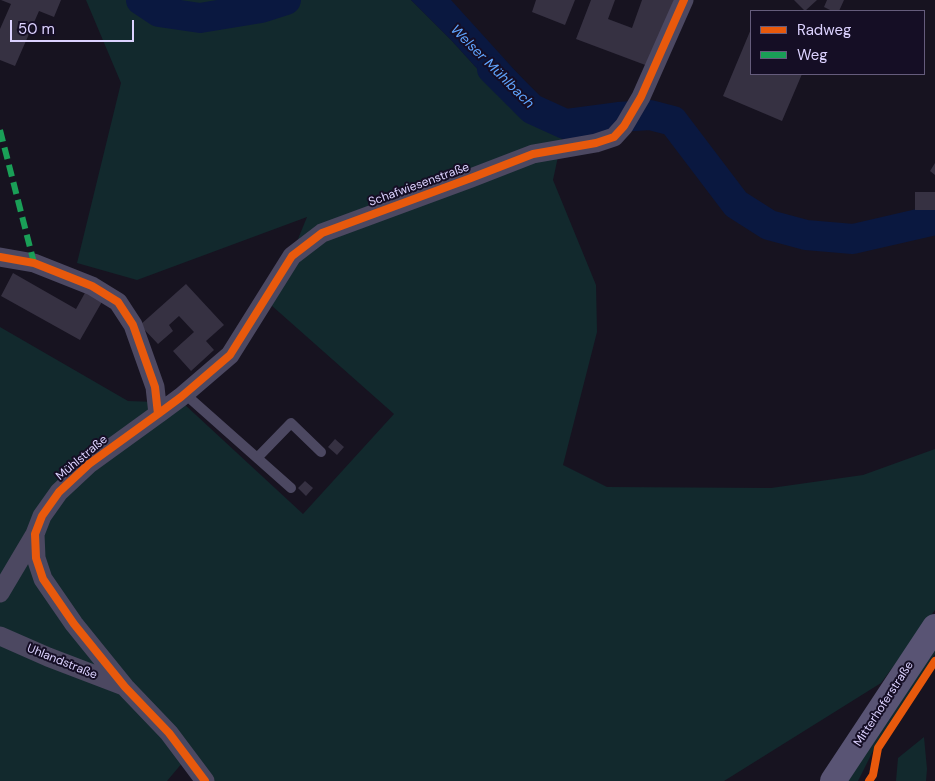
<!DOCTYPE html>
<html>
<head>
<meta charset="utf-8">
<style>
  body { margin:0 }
  #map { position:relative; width:935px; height:781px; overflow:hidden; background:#171320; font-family:"DM Sans",sans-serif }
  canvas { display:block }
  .legend { position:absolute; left:750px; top:10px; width:175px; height:65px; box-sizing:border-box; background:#150e25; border:1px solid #655c7c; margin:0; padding:6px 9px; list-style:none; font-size:15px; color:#dcd2ff }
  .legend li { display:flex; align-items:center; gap:10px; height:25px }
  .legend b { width:25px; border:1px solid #655c7c }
  .scale { position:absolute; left:10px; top:20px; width:124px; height:22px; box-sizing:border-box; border:2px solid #dcd2ff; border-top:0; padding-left:6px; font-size:15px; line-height:18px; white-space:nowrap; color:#dcd2ff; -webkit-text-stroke:4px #150e25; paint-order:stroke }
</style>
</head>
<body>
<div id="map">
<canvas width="935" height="781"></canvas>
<ul class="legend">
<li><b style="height:6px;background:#e8590c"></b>Radweg</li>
<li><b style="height:6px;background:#1a9f57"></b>Weg</li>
</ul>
<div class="scale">50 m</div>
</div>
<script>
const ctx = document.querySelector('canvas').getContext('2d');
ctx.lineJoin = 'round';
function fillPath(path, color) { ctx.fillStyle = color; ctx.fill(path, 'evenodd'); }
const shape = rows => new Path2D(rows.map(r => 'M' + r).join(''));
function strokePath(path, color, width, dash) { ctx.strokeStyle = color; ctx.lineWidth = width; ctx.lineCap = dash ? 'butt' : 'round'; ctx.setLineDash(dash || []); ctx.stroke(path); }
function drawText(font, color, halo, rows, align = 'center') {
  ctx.font = font + ' "DM Sans",sans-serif'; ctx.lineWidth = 4; ctx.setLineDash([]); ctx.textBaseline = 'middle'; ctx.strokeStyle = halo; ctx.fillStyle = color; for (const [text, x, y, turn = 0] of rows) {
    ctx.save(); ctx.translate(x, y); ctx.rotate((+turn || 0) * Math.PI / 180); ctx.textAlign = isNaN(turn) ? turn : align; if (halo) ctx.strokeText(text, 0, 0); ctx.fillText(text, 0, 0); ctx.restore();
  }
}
const green = shape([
  [86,0,411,0,452,41,512,107,565,124,553,180,596,285,597,332,563,465,607,487,771,488,863,475,935,449,935,610,881,683,724,781,214,781,195,754,183,762,167,781,0,781,0,327,128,401,183,403,303,514,394,414,271,305,307,217,137,280,77,263,121,83],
  [935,640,935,654,873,751,858,781,848,781],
  [924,737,927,769,926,781,896,781,898,758]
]);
const water = shape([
  [411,0,451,0,530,87,512,107,452,41]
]);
const river = shape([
  [141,0,159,12,200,18,261,8,286,0],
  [492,69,532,109,565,124,618,117,650,115,673,121,736,204,769,225,806,235,853,239,935,220]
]);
const building = shape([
  [1,0,61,0,54,17,39,11,15,66,0,60,0,29,11,4],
  [536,0,575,0,565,25,532,12],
  [591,0,615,0,608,19,632,28,642,0,674,0,648,66,576,39],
  [794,0,817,0,805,11],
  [827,0,844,0,839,11,832,11,824,7],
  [751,29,751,74,802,74,782,121,723,96],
  [935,163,935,175,930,171],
  [915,192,935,192,935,210,915,210],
  [13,273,76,309,86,291,103,300,80,340,1,296],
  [186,284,224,325,206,341,214,350,191,371,173,351,194,332,179,316,169,325,173,331,158,344,140,325],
  [335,439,344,447,337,455,328,447],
  [305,481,313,488,306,496,298,488]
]);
const lane = shape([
  [185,394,291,488],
  [257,458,291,423,321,452]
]);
const street = shape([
  [0,257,34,263,92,286,118,302,133,325,155,387,158,414,89,464,59,492,42,516,35,534,36,558,43,579,74,624,125,687,169,733,205,781],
  [158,414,181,397,230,355,292,256,322,233,471,178,533,154,596,143,614,137,624,126,641,97,684,0],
  [0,593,35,534],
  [0,636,48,657,124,686]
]);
const secondary = shape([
  [833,781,935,627]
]);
const quiet = shape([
  [0,130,34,263]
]);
const cycleway = shape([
  [0,257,34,263,92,286,118,302,133,325,155,387,158,414,89,464,59,492,42,516,35,534,36,558,43,579,74,624,125,687,169,733,205,781],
  [158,414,181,397,230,355,292,256,322,233,471,178,533,154,596,143,614,137,624,126,641,97,684,0],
  [869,781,873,775,878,748,935,661]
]);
const streetNames = [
  ["Schafwiesenstraße",419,185,-20],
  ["Mühlstraße",82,458,-40],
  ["Uhlandstraße",62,662,22],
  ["Mitterhoferstraße",884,704,-57]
];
const waterNames = [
  ["Welser Mühlbach",492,67,45]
];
fillPath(green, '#12292d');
fillPath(water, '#0a1840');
strokePath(river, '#0a1840', 30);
fillPath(building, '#363142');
strokePath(lane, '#4c4861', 10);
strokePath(street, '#4c4861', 19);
strokePath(secondary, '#595474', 26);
strokePath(quiet, '#1a9f57', 6, [12, 6]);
strokePath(cycleway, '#e8590c', 8);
drawText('12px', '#dcd2ff', '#150e25', streetNames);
drawText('italic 14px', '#60a5ff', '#150e25', waterNames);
</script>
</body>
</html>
